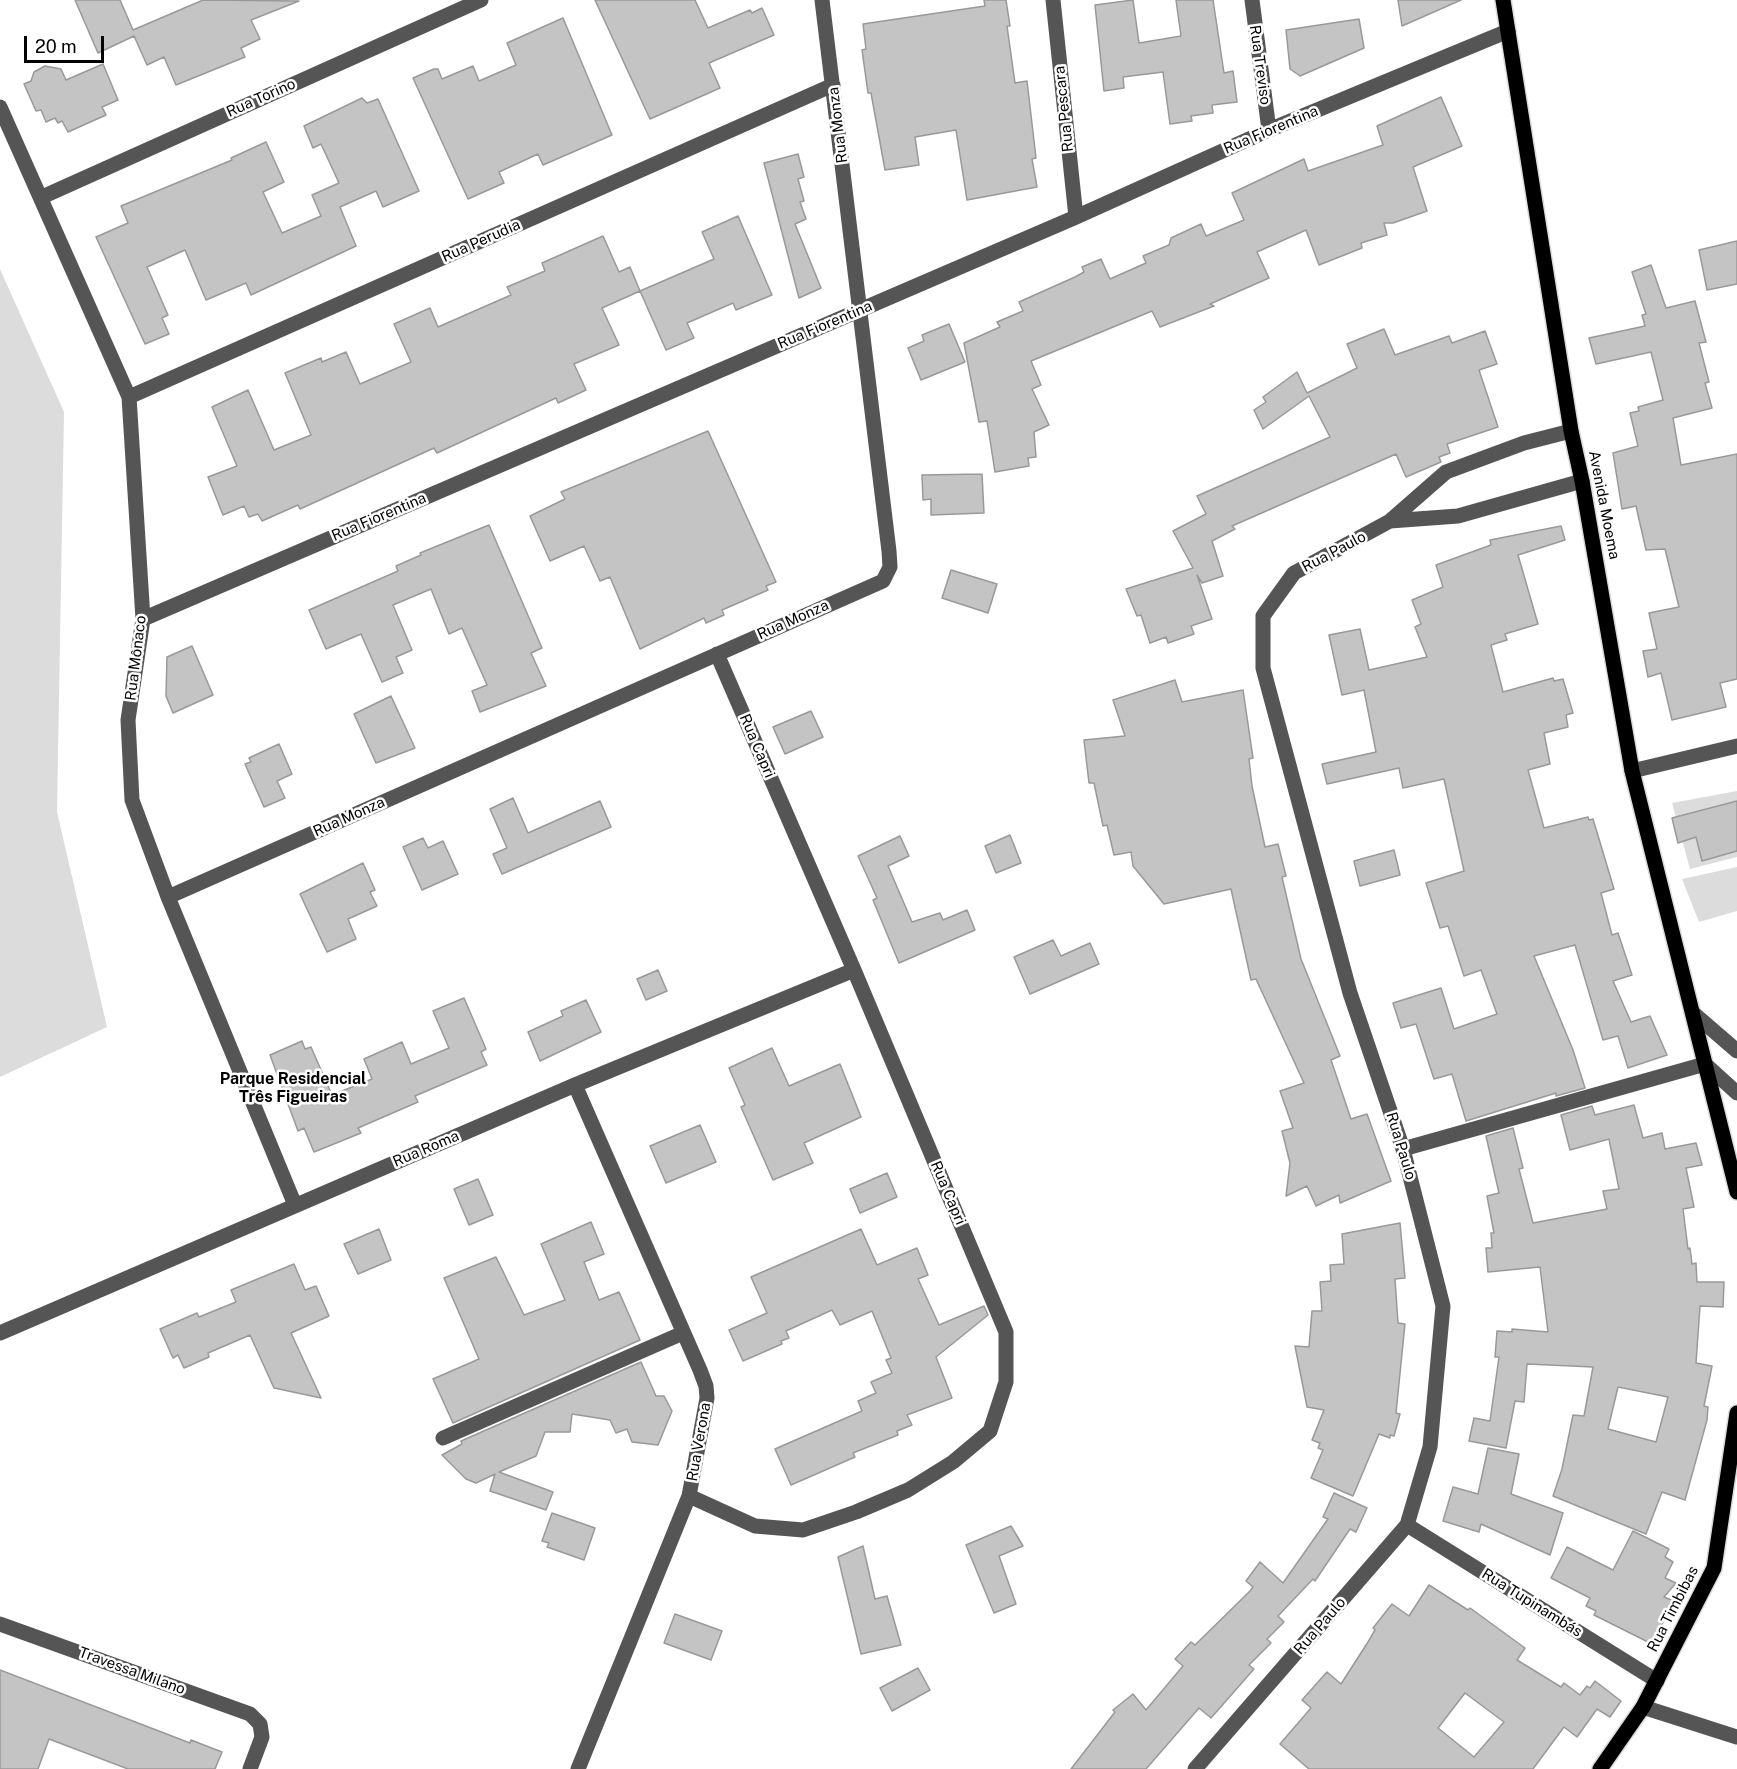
<!DOCTYPE html>
<html>
<head>
<meta charset="utf-8">
<style>
  body { margin:0 }
  #map { position:relative; width:1737px; height:1769px; overflow:hidden; background:#fff; font-family:"Public Sans",sans-serif }
  canvas { display:block }
  .scale { position:absolute; left:24px; top:36px; width:80px; height:27px; box-sizing:border-box; border:3px solid #000; border-top:0; padding-left:8px; font-size:18px; line-height:21px; white-space:nowrap; color:#000; -webkit-text-stroke:4px #fff; paint-order:stroke }
</style>
</head>
<body>
<div id="map">
<canvas width="1737" height="1769"></canvas>
<div class="scale">20 m</div>
</div>
<script>
const ctx = document.querySelector('canvas').getContext('2d');
ctx.lineJoin = 'round';
function fillPath(path, color) { ctx.fillStyle = color; ctx.fill(path, 'evenodd'); }
const shape = rows => new Path2D(rows.map(r => 'M' + r).join(''));
function strokePath(path, color, width, dash) { ctx.strokeStyle = color; ctx.lineWidth = width; ctx.lineCap = dash ? 'butt' : 'round'; ctx.setLineDash(dash || []); ctx.stroke(path); }
function drawText(font, color, halo, rows, align = 'center') {
  ctx.font = font + ' "Public Sans",sans-serif'; ctx.lineWidth = 5; ctx.setLineDash([]); ctx.textBaseline = 'middle'; ctx.strokeStyle = halo; ctx.fillStyle = color; for (const [text, x, y, turn = 0] of rows) {
    ctx.save(); ctx.translate(x, y); ctx.rotate((+turn || 0) * Math.PI / 180); ctx.textAlign = isNaN(turn) ? turn : align; if (halo) ctx.strokeText(text, 0, 0); ctx.fillText(text, 0, 0); ctx.restore();
  }
}
const green = shape([
  [0,269,64,412,57,812,107,1027,0,1077],
  [1737,791,1737,857,1690,869,1672,803],
  [1737,867,1737,911,1699,922,1682,879]
]);
const building = shape([
  [75,0,120,0,133,30,203,0,299,1,251,20,260,39,241,48,245,57,176,85,164,57,147,65,134,36,98,53,75,0],
  [595,0,695,0,708,28,750,10,752,13,762,8,774,35,709,63,720,88,650,119,595,0],
  [984,0,1006,0,1010,26,1007,26,1015,83,1027,81,1036,158,1032,159,1037,187,967,200,956,130,915,137,919,165,885,170,871,93,868,93,862,50,866,49,863,24,985,6,984,0],
  [1133,0,1139,43,1181,36,1176,0,1213,0,1224,73,1233,71,1237,102,1212,105,1213,113,1191,116,1192,121,1170,124,1163,72,1123,77,1124,88,1104,91,1095,5,1133,0],
  [1398,0,1461,0,1402,26,1398,0],
  [563,18,612,135,543,165,538,154,499,172,504,183,468,199,413,78,434,69,438,69,442,79,473,66,479,81,516,65,507,43,563,18],
  [1359,19,1364,48,1300,76,1290,69,1286,30,1359,19],
  [103,64,118,100,102,107,106,115,68,132,62,121,58,123,55,118,46,122,41,110,36,111,24,84,31,81,34,72,45,66,61,69,66,80,103,64],
  [1441,97,1462,146,1413,167,1427,211,1393,223,1384,223,1387,235,1361,243,1362,248,1319,265,1306,230,1257,252,1269,278,1210,304,1214,306,1160,327,1152,311,1031,361,1041,385,1032,389,1049,425,1034,432,1036,457,1028,458,1029,466,995,472,987,421,979,422,964,343,1000,327,997,322,1023,311,1019,302,1075,277,1084,272,1082,267,1101,259,1110,279,1146,263,1143,256,1169,245,1171,238,1201,224,1206,236,1244,220,1232,193,1304,159,1308,171,1383,145,1377,126,1441,97],
  [362,98,367,103,378,99,419,191,383,207,376,191,340,207,356,246,251,295,246,283,206,300,185,250,147,267,168,315,162,318,169,334,145,344,96,237,128,223,121,206,232,160,231,158,266,142,284,182,263,192,282,233,321,216,312,195,339,183,321,144,313,148,304,126,362,98],
  [798,154,804,177,798,179,804,201,800,202,806,219,795,224,821,288,799,298,764,163,798,154],
  [738,216,772,295,736,310,733,303,687,323,694,338,666,350,640,291,714,259,702,232,738,216],
  [603,236,619,272,630,267,640,291,602,308,619,345,574,364,586,390,558,403,556,398,437,453,434,448,300,509,298,505,262,521,258,514,249,517,244,506,223,515,208,477,237,466,212,407,248,390,274,450,311,435,285,373,321,358,322,362,346,352,360,384,411,362,394,324,430,308,438,327,511,295,507,287,545,271,542,263,603,236],
  [1737,241,1737,284,1707,290,1699,250,1737,241],
  [1651,265,1666,308,1695,301,1706,342,1699,343,1709,382,1705,383,1712,408,1673,418,1681,465,1737,454,1737,679,1720,683,1726,707,1672,720,1661,673,1648,677,1643,651,1657,649,1649,613,1679,607,1665,549,1646,550,1636,506,1622,509,1613,453,1638,446,1630,413,1639,411,1638,407,1663,400,1651,352,1596,364,1589,338,1645,326,1642,315,1646,314,1632,272,1651,265],
  [949,324,965,362,921,380,908,348,924,341,922,335,949,324],
  [1384,329,1395,355,1449,336,1452,343,1485,331,1497,364,1479,370,1498,427,1447,444,1450,453,1439,457,1441,462,1406,477,1396,454,1232,526,1235,529,1212,541,1223,576,1202,583,1197,575,1212,619,1191,626,1194,634,1168,643,1166,637,1150,643,1141,615,1137,616,1126,589,1193,568,1173,531,1206,514,1197,496,1330,437,1309,396,1263,429,1254,410,1266,402,1263,397,1297,372,1307,393,1357,368,1347,344,1384,329],
  [708,431,776,582,766,586,768,590,722,610,724,615,706,623,704,618,640,649,610,577,600,581,584,546,550,561,530,516,565,499,561,492,708,431],
  [982,474,984,513,931,515,931,499,923,500,922,475,982,474],
  [489,525,542,648,531,653,546,686,480,712,472,691,487,685,462,628,449,634,431,589,393,605,412,650,396,657,403,673,382,682,361,634,326,649,309,610,398,571,396,566,421,555,420,553,489,525],
  [1561,526,1565,540,1518,555,1538,624,1505,634,1507,640,1491,645,1503,692,1553,678,1554,681,1563,679,1573,713,1566,715,1568,727,1544,733,1550,764,1528,770,1544,828,1588,817,1589,820,1593,819,1614,889,1601,893,1612,935,1618,933,1632,975,1613,981,1631,1022,1650,1016,1667,1055,1628,1068,1618,1036,1603,1040,1575,945,1534,956,1573,1050,1585,1088,1556,1096,1556,1093,1466,1121,1452,1074,1434,1079,1416,1024,1401,1028,1393,1003,1441,988,1454,1029,1497,1014,1481,970,1464,976,1448,926,1440,928,1426,883,1464,871,1444,779,1403,788,1399,768,1327,784,1322,764,1376,752,1364,690,1342,695,1329,635,1360,629,1369,670,1427,657,1415,627,1421,624,1412,600,1443,587,1436,565,1491,545,1490,540,1561,526],
  [951,570,997,584,988,613,942,598,951,570],
  [192,646,213,695,173,713,166,696,167,657,192,646],
  [1175,680,1182,702,1243,690,1253,758,1249,759,1252,786,1265,847,1278,844,1286,876,1282,877,1301,959,1340,1056,1331,1060,1351,1119,1367,1114,1391,1181,1340,1203,1339,1195,1316,1206,1307,1186,1286,1196,1290,1163,1282,1131,1293,1128,1280,1091,1304,1083,1256,979,1251,980,1231,889,1164,904,1133,866,1131,852,1114,855,1107,825,1103,826,1094,783,1089,783,1084,740,1125,736,1113,700,1175,680],
  [391,696,415,748,376,763,354,714,391,696],
  [811,711,823,737,785,754,773,727,811,711],
  [279,744,292,774,277,781,285,798,264,807,245,764,251,762,249,758,279,744],
  [513,798,528,833,600,801,611,827,502,874,493,854,507,848,490,809,513,798],
  [1737,801,1737,851,1702,861,1696,837,1678,843,1672,818,1737,801],
  [1010,835,1021,863,996,873,985,846,1010,835],
  [900,836,909,856,888,866,912,922,940,913,943,920,967,910,975,930,899,963,873,900,877,898,858,856,900,836],
  [423,838,428,848,443,841,458,874,422,890,403,847,423,838],
  [1394,850,1400,875,1360,886,1354,861,1394,850],
  [363,863,375,890,370,892,377,906,348,919,356,939,327,952,300,894,363,863],
  [1053,940,1061,956,1090,943,1099,964,1030,994,1014,957,1053,940],
  [658,970,667,991,646,1000,637,979,658,970],
  [464,998,486,1049,481,1052,487,1065,415,1096,418,1102,358,1128,361,1133,314,1152,304,1128,298,1131,270,1055,302,1041,305,1049,311,1047,332,1095,372,1079,364,1059,402,1042,411,1064,449,1048,433,1011,464,998],
  [586,1000,601,1032,540,1061,528,1032,563,1016,561,1011,586,1000],
  [772,1048,789,1086,840,1064,861,1117,804,1143,813,1163,773,1180,741,1107,745,1105,729,1068,772,1048],
  [1634,1105,1643,1138,1662,1133,1665,1149,1696,1143,1702,1165,1686,1168,1694,1207,1683,1209,1688,1249,1690,1248,1692,1264,1696,1263,1697,1282,1724,1282,1723,1307,1700,1306,1696,1363,1712,1366,1704,1406,1708,1407,1707,1420,1685,1500,1662,1492,1646,1534,1553,1496,1562,1469,1573,1415,1584,1416,1593,1367,1527,1364,1524,1402,1515,1401,1506,1448,1469,1441,1474,1418,1490,1421,1499,1357,1495,1357,1497,1331,1512,1332,1512,1329,1548,1332,1540,1267,1488,1272,1486,1248,1492,1248,1491,1233,1494,1233,1487,1196,1499,1193,1486,1136,1513,1128,1523,1168,1519,1169,1533,1223,1607,1209,1603,1191,1619,1189,1609,1139,1570,1150,1561,1115,1592,1106,1595,1115,1634,1105],
  [1618,1387,1668,1397,1656,1442,1608,1429,1618,1387],
  [700,1125,716,1162,666,1183,650,1146,700,1125],
  [887,1173,897,1197,860,1213,850,1189,887,1173],
  [478,1179,493,1215,469,1225,454,1189,478,1179],
  [591,1222,604,1254,584,1262,599,1300,619,1292,640,1340,453,1423,433,1379,479,1359,444,1278,496,1257,524,1315,565,1300,541,1244,591,1222],
  [1400,1223,1405,1278,1395,1279,1398,1323,1405,1324,1396,1413,1400,1414,1394,1436,1390,1435,1390,1438,1379,1434,1353,1496,1311,1478,1323,1450,1318,1448,1320,1443,1312,1440,1324,1410,1307,1407,1295,1346,1309,1347,1312,1311,1322,1311,1320,1282,1331,1281,1330,1265,1344,1264,1342,1234,1400,1223],
  [379,1229,391,1260,358,1274,344,1244,379,1229],
  [861,1229,877,1265,917,1248,928,1275,918,1279,939,1325,984,1306,988,1315,936,1357,952,1398,907,1415,912,1425,897,1431,898,1435,853,1453,855,1457,791,1485,775,1449,862,1411,858,1401,876,1393,871,1382,892,1373,886,1360,891,1358,872,1311,840,1325,832,1310,786,1331,789,1338,781,1341,782,1344,743,1361,729,1330,767,1313,751,1277,861,1229],
  [294,1264,305,1290,316,1286,329,1316,291,1333,321,1398,274,1388,250,1335,208,1353,209,1357,184,1368,178,1355,173,1358,160,1329,197,1313,199,1317,236,1302,231,1290,294,1264],
  [641,1362,656,1396,664,1396,672,1411,658,1445,632,1442,627,1429,616,1433,610,1420,572,1414,570,1432,545,1432,536,1456,499,1472,553,1492,546,1510,490,1491,495,1474,476,1483,466,1479,442,1455,462,1444,461,1441,641,1362],
  [1488,1448,1519,1454,1511,1494,1563,1513,1550,1555,1481,1524,1479,1532,1443,1521,1453,1487,1478,1494,1488,1448],
  [1334,1493,1367,1508,1356,1532,1350,1529,1315,1581,1313,1579,1278,1616,1284,1622,1267,1639,1271,1643,1249,1665,1254,1669,1211,1718,1199,1708,1146,1769,1071,1769,1115,1712,1113,1710,1133,1694,1146,1710,1183,1666,1175,1659,1191,1642,1195,1645,1250,1591,1253,1587,1246,1581,1260,1562,1283,1583,1328,1519,1323,1517,1334,1493],
  [552,1513,595,1528,584,1560,547,1547,549,1543,542,1541,552,1513],
  [1011,1526,1023,1546,999,1556,1016,1604,994,1613,966,1545,1011,1526],
  [1633,1531,1669,1549,1665,1557,1673,1562,1665,1578,1676,1583,1664,1597,1674,1601,1652,1644,1594,1615,1596,1611,1586,1606,1590,1598,1551,1578,1567,1547,1613,1570,1633,1531],
  [863,1546,875,1599,887,1596,901,1645,861,1654,838,1557,863,1546],
  [1429,1585,1468,1610,1470,1608,1525,1648,1517,1660,1561,1687,1564,1683,1580,1695,1587,1686,1590,1688,1595,1681,1621,1701,1610,1717,1597,1709,1577,1737,1564,1727,1533,1769,1309,1769,1280,1744,1311,1708,1302,1700,1327,1672,1341,1684,1368,1642,1375,1630,1373,1628,1392,1604,1409,1616,1429,1585],
  [1465,1693,1504,1722,1474,1757,1438,1728,1465,1693],
  [675,1614,722,1631,711,1660,664,1643,675,1614],
  [918,1668,930,1690,892,1711,880,1688,918,1668],
  [0,1670,190,1743,191,1740,222,1752,215,1769,128,1769,49,1739,38,1769,0,1769,0,1670]
]);
const minor = shape([
  [1053,0,1076,217],
  [1252,0,1269,130],
  [0,107,129,397,143,619,128,720,132,800,168,897,295,1205],
  [42,197,481,0],
  [129,397,833,85],
  [1390,521,1446,472,1524,443,1571,431],
  [143,619,1076,217,1269,130,1508,31],
  [1632,771,1737,746],
  [168,897,883,581,890,567,889,551,822,0],
  [1693,1013,1737,1051],
  [575,1085,700,1370,706,1386,707,1398,689,1496,578,1769],
  [1403,1149,1705,1064,1737,1093],
  [0,1333,575,1085,854,970],
  [443,1438,683,1333],
  [689,1496,755,1526,803,1530,856,1512,908,1490,953,1462,990,1431,1006,1382,1006,1332,854,970,717,654],
  [1407,1525,1657,1681],
  [0,1624,250,1714,260,1724,262,1737,250,1769],
  [1643,1707,1737,1737],
  [1195,1769,1407,1525,1430,1447,1443,1306,1403,1149,1350,993,1263,668,1263,616,1294,573,1390,521,1458,516,1582,481]
]);
const major = shape([
  [1503,0,1571,431,1582,481,1632,771,1737,1192],
  [1600,1769,1643,1707,1714,1568,1737,1413]
]);
const streetNames = [
  ["Rua Treviso",1260,65,82],
  ["Rua Torino",261,98,-24],
  ["Rua Pescara",1064,109,-96],
  ["Rua Monza",838,125,-97],
  ["Rua Fiorentina",1271,130,-23],
  ["Rua Perudia",481,241,-24],
  ["Rua Fiorentina",825,325,-23],
  ["Avenida Moema",1604,505,79],
  ["Rua Fiorentina",379,517,-23],
  ["Rua Paulo",1334,552,-28],
  ["Rua Monza",793,620,-24],
  ["Rua Mônaco",136,658,-83],
  ["Rua Capri",757,746,67],
  ["Rua Monza",349,817,-24],
  ["Rua Paulo",1401,1146,73],
  ["Rua Roma",426,1149,-23],
  ["Rua Capri",948,1193,67],
  ["Rua Verona",699,1442,-80],
  ["Rua Tupinambás",1532,1603,32],
  ["Rua Timbibas",1673,1609,-63],
  ["Rua Paulo",1320,1626,-49],
  ["Travessa Milano",132,1671,20]
];
const neighbourhoodNames = [
  ["Parque Residencial",293,1079],
  ["Três Figueiras",293,1097]
];
fillPath(green, '#dcdcdc');
fillPath(building, '#c4c4c4');
strokePath(building, '#999', 1.5);
strokePath(major, '#dbdbdb', 18);
strokePath(minor, '#555', 15);
strokePath(major, '#000', 15);
drawText('15px', '#000', '#fff', streetNames);
drawText('bold 16px', '#000', '#fff', neighbourhoodNames);
</script>
</body>
</html>
